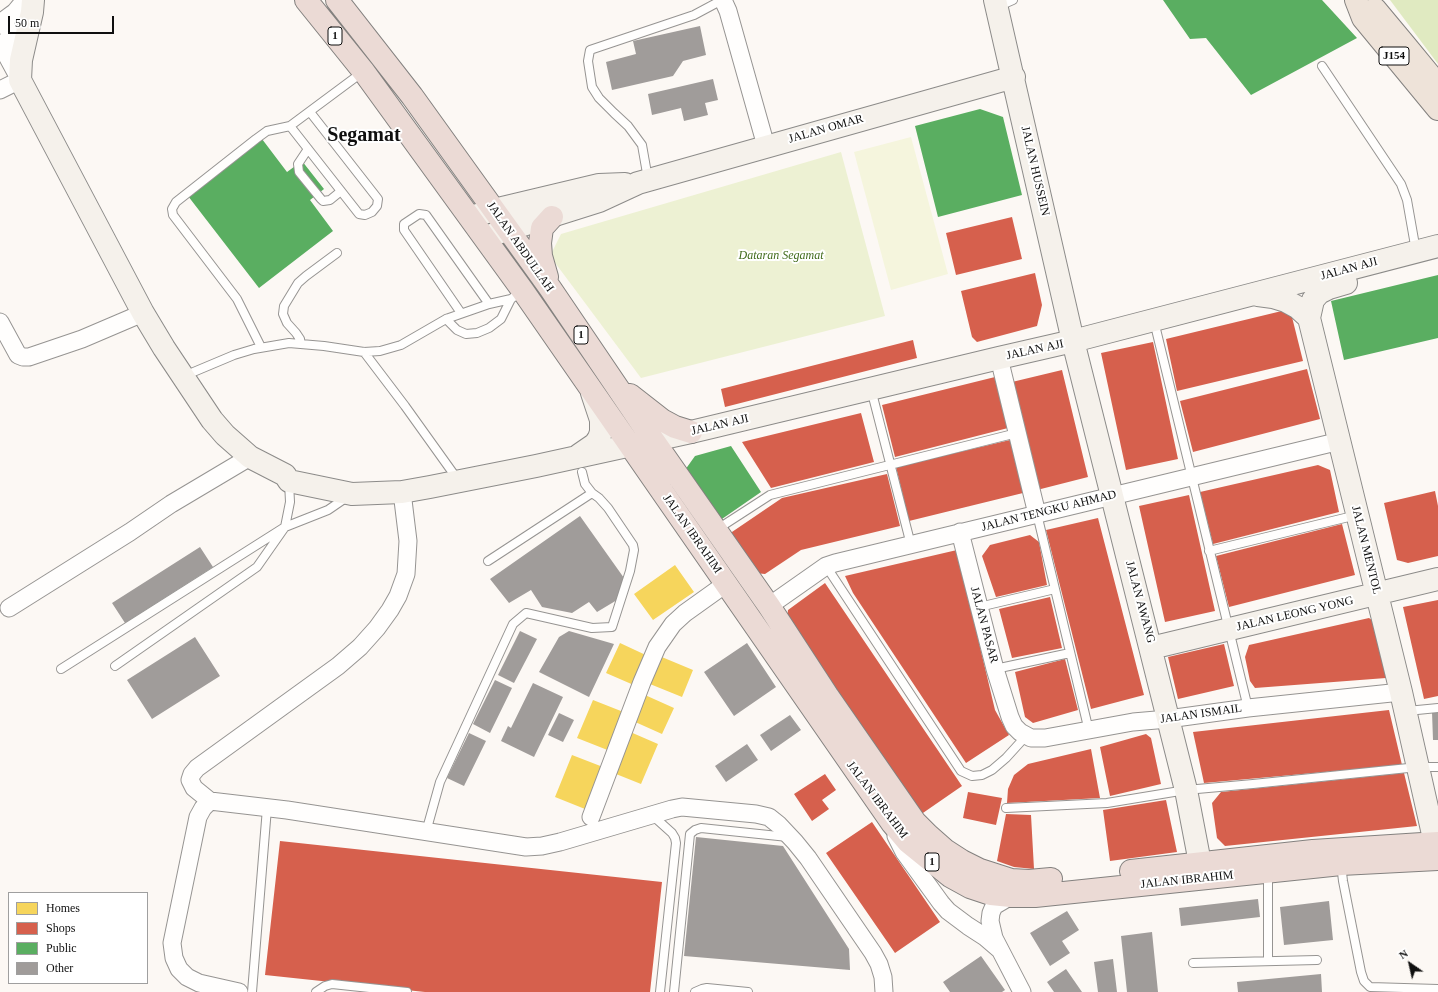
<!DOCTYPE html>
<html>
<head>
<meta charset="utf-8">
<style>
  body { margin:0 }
  #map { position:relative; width:1438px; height:992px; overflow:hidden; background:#fcf8f4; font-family:"Times New Roman",serif }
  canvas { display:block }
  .legend { position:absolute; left:8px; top:892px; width:140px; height:92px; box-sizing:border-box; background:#fff; border:1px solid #9f9f9f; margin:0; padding:5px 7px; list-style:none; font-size:12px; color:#0f0f0f }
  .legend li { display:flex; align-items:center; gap:8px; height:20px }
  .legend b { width:20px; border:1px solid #9f9f9f }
  .north { position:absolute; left:1390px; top:944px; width:40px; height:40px; -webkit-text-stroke:3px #fff; paint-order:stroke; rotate:326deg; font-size:11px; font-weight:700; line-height:16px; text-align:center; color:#0f0f0f }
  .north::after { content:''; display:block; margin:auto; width:14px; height:18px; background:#0f0f0f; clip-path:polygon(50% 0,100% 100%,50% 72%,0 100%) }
  .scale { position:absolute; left:8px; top:16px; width:106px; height:18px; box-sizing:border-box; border:2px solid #0f0f0f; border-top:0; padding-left:5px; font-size:12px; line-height:14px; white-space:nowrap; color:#0f0f0f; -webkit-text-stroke:3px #fff; paint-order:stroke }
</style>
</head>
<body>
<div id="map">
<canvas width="1438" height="992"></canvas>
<ul class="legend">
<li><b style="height:11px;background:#f6d55c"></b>Homes</li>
<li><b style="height:11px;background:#d6604d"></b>Shops</li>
<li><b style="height:11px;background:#5aae61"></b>Public</li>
<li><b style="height:11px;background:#a09c9a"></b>Other</li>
</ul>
<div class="north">N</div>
<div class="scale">50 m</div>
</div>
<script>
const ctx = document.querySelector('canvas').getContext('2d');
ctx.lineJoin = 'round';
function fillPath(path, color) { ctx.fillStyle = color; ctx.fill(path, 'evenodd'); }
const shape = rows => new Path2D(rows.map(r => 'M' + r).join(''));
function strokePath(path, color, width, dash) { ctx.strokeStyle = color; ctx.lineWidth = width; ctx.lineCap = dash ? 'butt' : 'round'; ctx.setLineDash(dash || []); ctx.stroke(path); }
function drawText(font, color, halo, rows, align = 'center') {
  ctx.font = font + ' "Times New Roman",serif'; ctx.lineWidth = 4; ctx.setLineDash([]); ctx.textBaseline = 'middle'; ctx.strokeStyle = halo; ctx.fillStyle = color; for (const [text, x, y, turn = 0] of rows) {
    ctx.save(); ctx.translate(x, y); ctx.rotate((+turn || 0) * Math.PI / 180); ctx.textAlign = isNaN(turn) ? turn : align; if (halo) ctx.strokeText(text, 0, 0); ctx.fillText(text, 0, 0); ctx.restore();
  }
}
const green = shape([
  [841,152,885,316,641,378,550,256,561,234]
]);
const forest = shape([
  [1390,0,1438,0,1438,64]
]);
const pitch = shape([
  [911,137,948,274,891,290,854,152]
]);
const homes = shape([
  [675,565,694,592,653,620,634,594],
  [620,643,650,657,636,686,606,673],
  [657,655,693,670,682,697,645,682],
  [645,695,674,708,662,734,633,721],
  [593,700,626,713,610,751,577,738],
  [628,731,658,744,641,784,611,772],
  [572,755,603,767,585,809,555,797]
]);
const shops = shape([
  [1012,217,1022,259,956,275,946,233],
  [1035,273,1042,305,1037,326,977,342,972,337,961,291],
  [1290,309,1303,361,1177,391,1166,339],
  [913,340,917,358,725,407,721,389],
  [1153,342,1178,459,1126,470,1101,353],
  [1307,369,1320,419,1193,452,1180,401],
  [1062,370,1088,477,1037,490,1012,382],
  [995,377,1008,428,895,457,882,405],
  [861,413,874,462,771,488,742,442],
  [1010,440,1023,493,909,521,896,467],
  [1318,465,1330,470,1339,512,1213,544,1200,492],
  [887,474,900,526,801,550,765,574,755,573,729,534,782,498],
  [1435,491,1438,506,1438,556,1408,563,1397,560,1384,503],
  [1189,495,1215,611,1165,622,1139,506],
  [1098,518,1144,695,1091,709,1046,530],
  [1342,524,1355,575,1229,607,1216,556],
  [1030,535,1039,542,1047,585,996,597,982,556,990,545],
  [957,550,995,710,1009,735,966,763,853,593,845,576],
  [825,583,962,786,920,815,787,618,788,610],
  [1050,597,1062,648,1012,658,999,609],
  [1438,600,1438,696,1424,699,1403,607],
  [1369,618,1379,625,1386,678,1255,688,1250,681,1245,657,1249,645],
  [1224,644,1234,686,1178,699,1168,657],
  [1065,659,1078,710,1033,723,1025,717,1015,672],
  [1389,710,1402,765,1204,783,1193,732],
  [1146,734,1151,738,1161,784,1110,796,1100,747],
  [1091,749,1100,798,1007,803,1008,789,1014,775,1028,764],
  [1404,773,1417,826,1225,846,1217,838,1212,803,1221,792],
  [825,774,836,790,822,800,829,809,812,821,794,794],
  [968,792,1002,798,996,825,963,818],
  [1166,800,1177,852,1110,861,1103,810],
  [1006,814,1031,815,1034,869,1014,867,997,861],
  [872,822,940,922,895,953,826,853],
  [280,841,662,882,650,992,425,992,265,975]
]);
const public = shape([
  [1163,0,1322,0,1357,38,1251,95,1206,38,1190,39],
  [980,109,1003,117,1022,195,938,217,915,126],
  [262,139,287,172,302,161,324,189,310,200,333,231,259,288,188,196],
  [1438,275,1438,338,1344,360,1331,301],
  [731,446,761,492,719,521,685,470,695,456]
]);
const building = shape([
  [700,26,706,55,683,61,673,76,612,90,606,62,636,54,633,41],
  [713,79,718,100,705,103,708,115,684,121,681,108,652,115,648,94],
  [580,516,624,578,617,600,597,612,589,602,572,613,542,607,531,590,509,603,490,579],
  [200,547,213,567,125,623,112,603],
  [520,631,537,639,514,683,498,675],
  [569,631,614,644,589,697,539,672,559,637],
  [195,637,220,676,152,719,127,680],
  [747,643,776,687,734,716,704,672],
  [495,680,512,688,490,733,473,724],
  [533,683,563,697,534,757,501,741,508,726,511,728],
  [1432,712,1438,712,1438,740,1433,740],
  [559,713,574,720,563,742,548,735],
  [790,715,801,730,771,751,760,735],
  [469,733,486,741,464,786,447,778],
  [747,744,758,760,726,782,715,766],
  [696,837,783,846,849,949,850,970,684,956],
  [1258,899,1260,917,1181,926,1179,908],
  [1329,901,1333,940,1284,945,1280,907],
  [1067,911,1079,930,1062,941,1070,953,1050,966,1030,933],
  [1152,932,1158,992,1127,992,1121,936],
  [981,956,1005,990,1002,992,950,992,943,982],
  [1113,959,1117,992,1098,992,1094,962],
  [1066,969,1082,992,1054,992,1047,982],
  [1321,974,1322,992,1238,992,1237,982]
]);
const lane = shape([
  [997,7,1013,0],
  [1322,66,1401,184,1407,200,1416,251],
  [290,126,359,214,365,215,372,212,377,206,378,199,310,112],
  [308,149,298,164,299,172,321,199,323,201,330,200,341,191],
  [648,179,642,145,628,126,614,113,599,98,592,87,588,61,590,50,694,15,722,0],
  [461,313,404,230,404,224,419,214,426,215,489,304],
  [446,319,457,330,466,334,477,333,489,328,501,319,511,299],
  [1154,321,1248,708],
  [301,344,300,339,296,333,287,323,283,314,284,306,298,283,306,276,337,253],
  [261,347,237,299,173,215,172,209,176,202,256,139,267,131,290,126,364,71],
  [364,352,405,406,458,480],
  [184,376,234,355,254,349,289,343,324,346,364,352,380,351,401,345,446,319,489,304,511,299,522,291],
  [871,389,911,545],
  [1037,514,1089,731],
  [716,530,770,495,1017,433],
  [1209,551,1357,515],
  [488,561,592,493],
  [826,566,961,771,972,776,982,775,992,770,1006,758,1026,736],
  [979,607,1055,589],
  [115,666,257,567,285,527,328,510,347,497],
  [61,669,285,527,290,502,289,482],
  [995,669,1070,653],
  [1407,711,1438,708],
  [1006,808,1107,803,1186,790,1253,784,1418,767,1438,767],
  [652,815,672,833,675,838,676,843,660,992],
  [426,832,440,782,513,624,526,613,592,628,612,627,630,571,634,550,633,545,608,508,599,498,592,493,585,484,582,472],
  [1341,864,1343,881,1361,972,1364,981,1370,987,1438,989],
  [1268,872,1268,961],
  [1193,963,1317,960],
  [252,992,267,808],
  [316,992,325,986,332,984,407,992],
  [674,992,690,834,695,830,701,828,788,837],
  [695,992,702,989,707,988,748,992]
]);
const street = shape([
  [723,0,728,11,766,146],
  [3,21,18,48,21,60],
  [0,23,15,12,25,0],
  [0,43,20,80,0,90],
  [0,322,18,355,23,357,29,357,82,339,143,313],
  [999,358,1037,514],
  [960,532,995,669,1010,717,1014,726,1020,732,1031,738,1045,738,1133,722,1168,719,1248,708,1401,692],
  [769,606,826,566,835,563,1340,441],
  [9,608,130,532,171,504,250,457],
  [210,801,194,788,190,780,192,774,197,768,338,666,360,647,377,628,390,610,398,596,406,574,408,541,402,492],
  [591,817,642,682,657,647,673,624,685,613,727,583],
  [896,836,904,852,941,903,948,911,968,926,985,937,999,949],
  [1011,896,994,906,991,913,990,921,994,938,1022,992],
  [239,992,199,983,187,977,179,969,174,958,172,943,198,817,203,808,210,801,287,810,526,847,542,846,560,842,672,809,682,807,756,814,769,817,779,825,795,842,808,858,873,953,879,964,883,977,884,992]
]);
const secondary = shape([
  [33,0,32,12,21,60,20,80,143,313,164,348,212,420,225,435,250,457,285,475,289,481,352,494,402,492,430,487,536,466,691,432,999,358,1073,341,1438,246],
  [995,0,1073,341,1186,790,1200,863],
  [471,217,494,210,599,185,625,184],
  [485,237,599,201,638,183,1014,77],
  [1258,295,1273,297,1286,301,1297,307,1309,318,1401,692,1435,843],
  [1309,318,1313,300,1319,293,1329,288,1346,283],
  [579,455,595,444,599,438,601,432,601,420,592,393],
  [1151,648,1438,579]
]);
const primary = shape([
  [1356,0,1363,18,1438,109],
  [1375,9,1405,45,1438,85]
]);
const highway = shape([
  [306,0,364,72,523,291,892,823,908,842,950,876,970,887,991,894,1011,896,1035,896,1341,864,1438,859],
  [337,0,412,96,550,288,653,440,769,606,827,695,915,822,928,835,945,850,962,861,980,870,1011,880,1029,881,1051,879],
  [547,277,541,256,540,243,542,228,552,217],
  [630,395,662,420,675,427,691,432],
  [1131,871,1313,851,1438,843]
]);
const shields = [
  [335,36,14],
  [1394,56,30],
  [581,335,14],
  [932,862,14]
];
const shieldNames = [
  ["1",335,36],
  ["J154",1394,56],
  ["1",581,335],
  ["1",932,862]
];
const streetNames = [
  ["JALAN OMAR",826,129,-16],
  ["JALAN HUSSEIN",1035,171,77],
  ["JALAN ABDULLAH",520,247,55],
  ["JALAN AJI",1349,269,-15],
  ["JALAN AJI",1035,350,-12],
  ["JALAN AJI",720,425,-13],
  ["JALAN TENGKU AHMAD",1049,511,-14],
  ["JALAN IBRAHIM",692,534,55],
  ["JALAN MENTOL",1366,550,76],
  ["JALAN AWANG",1140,602,75],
  ["JALAN LEONG YONG",1295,614,-13],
  ["JALAN PASAR",984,625,75],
  ["JALAN ISMAIL",1201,714,-8],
  ["JALAN IBRAHIM",877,800,53],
  ["JALAN IBRAHIM",1187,880,-6]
];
const parkNames = [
  ["Dataran Segamat",781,256]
];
const townNames = [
  ["Segamat",364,136]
];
fillPath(green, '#edf1d3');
fillPath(forest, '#e0eac1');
fillPath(pitch, '#f5f5dd');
fillPath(homes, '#f6d55c');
fillPath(shops, '#d6604d');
fillPath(public, '#5aae61');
fillPath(building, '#a09c9a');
strokePath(lane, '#969492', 10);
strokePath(street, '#969492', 19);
strokePath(secondary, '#8c8b89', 24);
strokePath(primary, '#83817f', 24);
strokePath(highway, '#83817f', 24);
strokePath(lane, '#fffefd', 8);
strokePath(street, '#fffefd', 17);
strokePath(secondary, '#f5f1eb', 22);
strokePath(primary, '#eee3d9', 22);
strokePath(highway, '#ebdad5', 22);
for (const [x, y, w] of shields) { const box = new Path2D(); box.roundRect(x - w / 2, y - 9, w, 18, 3); ctx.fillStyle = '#fff'; ctx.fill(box); strokePath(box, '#0f0f0f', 1); }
drawText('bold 11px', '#0f0f0f', null, shieldNames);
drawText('12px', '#0f0f0f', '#fff', streetNames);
drawText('italic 12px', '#416b1b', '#fff', parkNames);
drawText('bold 20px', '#0f0f0f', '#fff', townNames);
</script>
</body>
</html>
